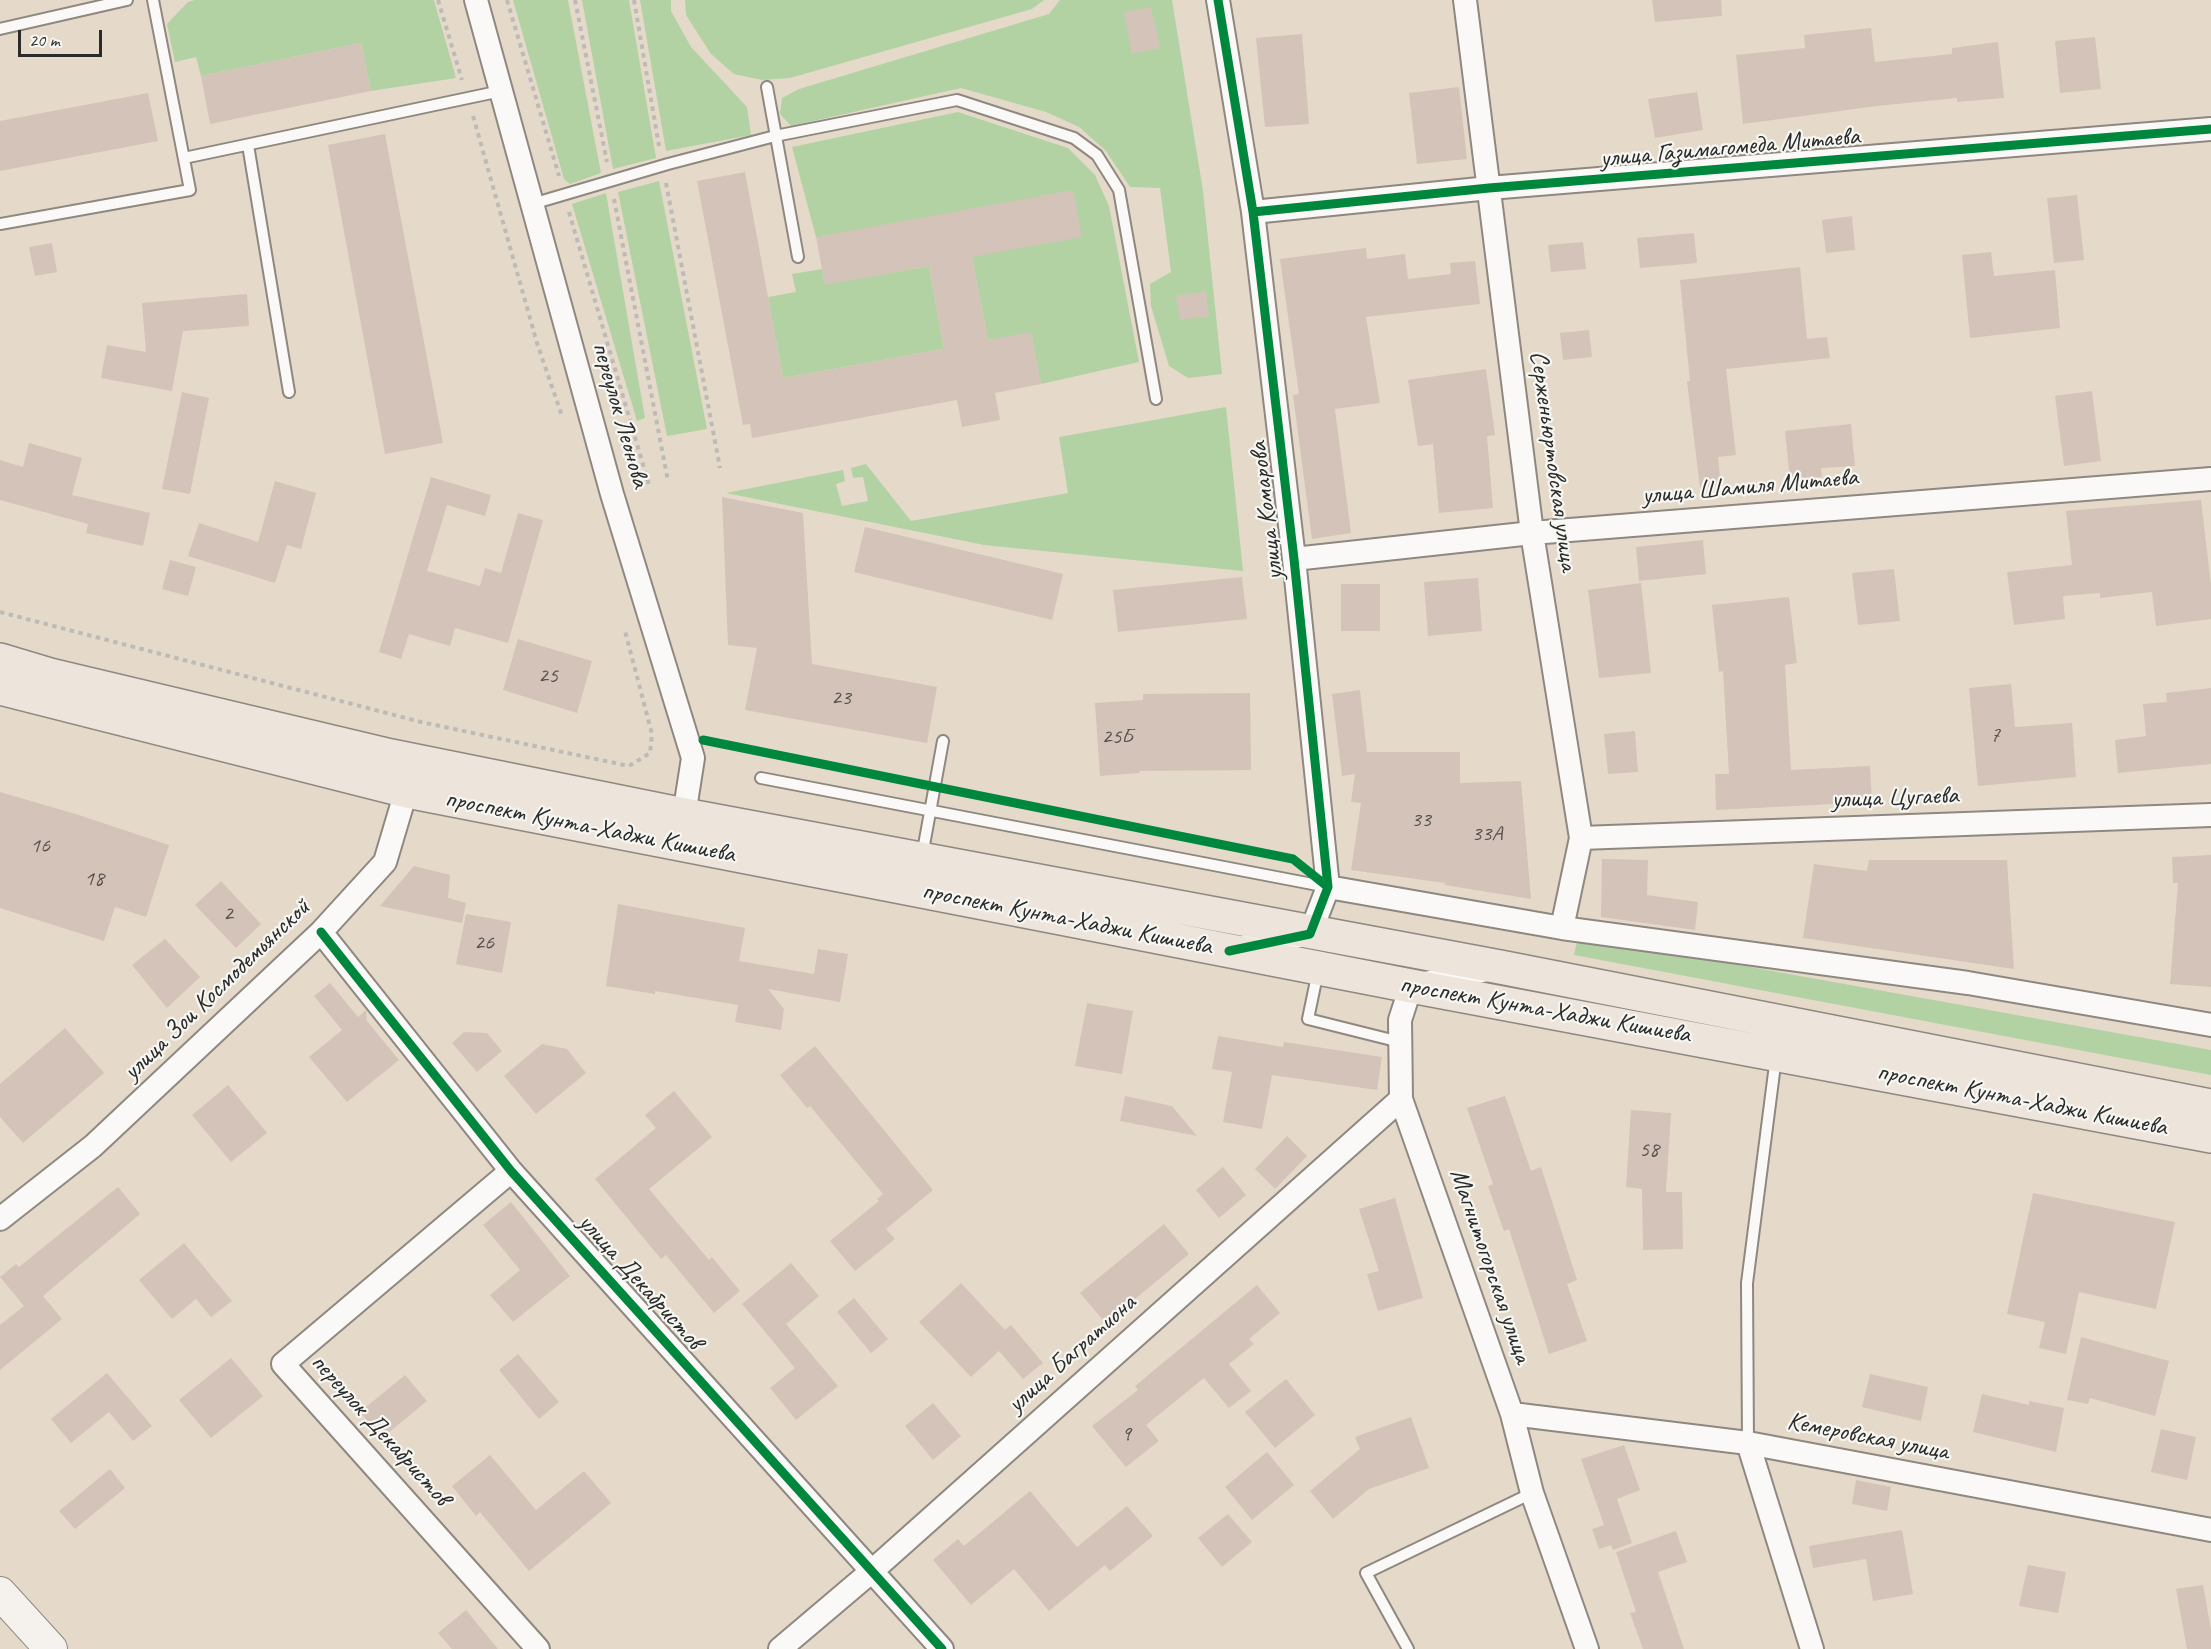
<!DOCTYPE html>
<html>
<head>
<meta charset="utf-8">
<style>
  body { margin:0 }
  #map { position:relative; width:2211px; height:1649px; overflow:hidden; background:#e5dac9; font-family:Caveat,sans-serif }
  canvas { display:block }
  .scale { position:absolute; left:18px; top:30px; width:84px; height:27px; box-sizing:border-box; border:3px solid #2b2b2b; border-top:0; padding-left:8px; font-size:18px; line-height:21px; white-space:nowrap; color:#2b2b2b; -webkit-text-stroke:4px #f6f6f2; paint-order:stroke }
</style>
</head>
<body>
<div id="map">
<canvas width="2211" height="1649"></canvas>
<div class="scale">20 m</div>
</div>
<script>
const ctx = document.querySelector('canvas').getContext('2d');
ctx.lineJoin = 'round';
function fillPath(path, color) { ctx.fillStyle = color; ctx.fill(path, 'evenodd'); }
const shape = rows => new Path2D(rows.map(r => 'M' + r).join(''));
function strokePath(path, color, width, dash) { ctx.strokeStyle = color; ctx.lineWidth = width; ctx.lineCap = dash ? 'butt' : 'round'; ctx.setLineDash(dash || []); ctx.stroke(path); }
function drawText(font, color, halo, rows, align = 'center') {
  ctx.font = font + ' Caveat,sans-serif'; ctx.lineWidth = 4.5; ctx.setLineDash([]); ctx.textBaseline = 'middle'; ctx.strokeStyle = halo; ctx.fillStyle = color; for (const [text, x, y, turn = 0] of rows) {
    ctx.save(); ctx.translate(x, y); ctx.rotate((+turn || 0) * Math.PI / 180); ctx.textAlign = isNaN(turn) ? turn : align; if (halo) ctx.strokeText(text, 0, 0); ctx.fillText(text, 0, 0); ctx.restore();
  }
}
const green = shape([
  [195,0,434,0,456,78,371,91,361,43,201,76,196,57,175,62,167,24,188,2],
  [513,0,568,0,601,173,570,184,564,179],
  [582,0,629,0,656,158,613,169],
  [640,0,671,0,671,11,691,47,747,107,751,135,666,151],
  [685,0,1044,0,1032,9,790,78,762,80,734,74,711,54,686,15],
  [1060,0,1172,0,1203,191,1222,374,1188,378,1169,366,1151,306,1150,284,1171,272,1160,188,1130,187,1106,151,1079,127,1046,112,961,88,791,126,780,114,782,98,799,89,1049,14],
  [958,112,1068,148,1095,175,1109,206,1139,362,1041,384,1031,333,988,340,972,257,816,237,792,147],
  [659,181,707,429,667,436,618,192],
  [606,193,645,418,637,421,572,204],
  [929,266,944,349,783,378,768,297,796,292,792,274,822,269,825,284],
  [1226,407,1243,571,984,545,726,493,843,470,845,481,836,484,842,506,868,501,863,477,853,478,851,468,866,464,911,521,1068,493,1059,437],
  [1578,936,2211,1050,2211,1075,1574,955]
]);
const building = shape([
  [1652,0,1721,0,1722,16,1655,22],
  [1151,7,1160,48,1132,54,1124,12],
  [1871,28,1875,62,1952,54,1952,48,1998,42,2004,98,1957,102,1957,98,1877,106,1743,124,1736,55,1805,48,1804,35],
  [1302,34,1309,124,1265,127,1256,38],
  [2095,37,2101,89,2060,93,2055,41],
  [361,43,371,91,210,124,201,76],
  [1459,87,1467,159,1417,164,1409,93],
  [1697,92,1703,130,1655,138,1648,99],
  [148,93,158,141,0,171,0,121],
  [385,134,443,443,385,454,328,145],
  [745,172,783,378,944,349,929,266,825,285,816,237,1073,190,1082,237,972,257,988,340,1031,332,1041,384,995,393,1000,420,962,427,957,400,752,438,750,424,743,425,697,181],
  [2077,195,2084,260,2054,263,2047,198],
  [1852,216,1855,250,1826,253,1822,220],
  [1694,233,1697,263,1640,268,1637,238],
  [1583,242,1586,269,1551,272,1548,245],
  [52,243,57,272,35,276,29,247],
  [1366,248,1367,259,1405,254,1408,279,1451,274,1450,263,1475,261,1480,304,1366,317,1380,403,1335,409,1351,533,1312,539,1293,395,1299,394,1280,259],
  [1991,252,1994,276,2055,270,2060,328,1970,338,1962,255],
  [1800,267,1807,339,1827,337,1830,358,1726,369,1736,455,1718,457,1721,486,1700,488,1687,381,1690,381,1680,280],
  [1206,291,1209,316,1180,320,1176,296],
  [247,294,249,326,183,331,172,391,101,378,107,345,146,352,142,303],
  [1589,330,1592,357,1563,360,1560,333],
  [1486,369,1495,435,1487,436,1493,508,1439,513,1433,444,1418,446,1408,380],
  [2092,391,2101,461,2064,466,2055,396],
  [182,392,209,398,190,494,162,489],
  [1851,424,1855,466,1821,468,1822,477,1790,481,1785,431],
  [29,443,82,458,72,495,150,513,143,546,86,533,88,524,0,500,0,460,23,467],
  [431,477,491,495,485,516,447,505,427,571,480,586,485,568,501,573,518,513,543,520,508,643,455,628,450,646,409,634,401,659,379,652],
  [275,481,316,493,301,549,287,545,275,583,188,556,199,523,258,542],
  [722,497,803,513,812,664,937,687,927,743,745,710,757,648,728,645],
  [2201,500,2211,585,2211,619,2156,626,2152,592,2100,598,2100,593,2063,596,2065,619,2014,625,2007,572,2072,565,2066,511],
  [865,527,1063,574,1052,620,854,572],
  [1703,540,1706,574,1639,581,1636,547],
  [170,560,196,567,188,596,162,589],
  [1894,569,1900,621,1858,625,1852,573],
  [1242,577,1247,619,1118,632,1113,590],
  [1478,578,1482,631,1428,636,1424,582],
  [1641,583,1651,673,1599,678,1588,590],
  [1341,584,1380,584,1380,631,1341,631],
  [1789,597,1797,663,1785,665,1791,770,1870,766,1872,802,1716,810,1715,774,1729,774,1723,671,1719,672,1712,605],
  [518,639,592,661,577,713,503,690],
  [2011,684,2015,727,2072,723,2076,777,1978,786,1969,688],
  [2211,688,2211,764,2118,773,2115,740,2146,736,2143,704,2167,702,2166,693],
  [1360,690,1367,752,1460,752,1460,783,1521,781,1531,899,1445,885,1445,883,1351,870,1361,803,1351,802,1355,774,1342,776,1332,694],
  [1250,693,1251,770,1139,771,1140,773,1100,776,1095,703,1143,700,1143,694],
  [1635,731,1638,772,1608,774,1604,734],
  [0,792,79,815,169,845,146,917,115,907,104,941,0,908],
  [2211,855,2211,987,2170,984,2178,883,2173,883,2172,857],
  [1602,859,1648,860,1647,895,1698,902,1695,930,1601,917],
  [1869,860,2007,860,2014,969,1803,938,1814,864,1867,871],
  [414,866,450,875,448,898,466,903,462,923,380,906],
  [221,881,261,924,236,948,195,905],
  [618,904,745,928,739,961,814,974,818,949,848,954,840,1002,768,989,784,1009,781,1030,735,1022,738,1005,655,991,655,994,606,986],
  [466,914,511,922,502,973,456,964],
  [165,939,200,977,167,1008,132,965],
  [330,983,358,1017,366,1010,367,1021,399,1060,347,1102,309,1057,342,1030,314,996],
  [1087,1003,1133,1011,1122,1074,1075,1066],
  [65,1028,104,1073,23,1143,0,1117,0,1084],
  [464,1032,487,1033,502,1051,477,1072,452,1043],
  [1218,1036,1283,1047,1284,1042,1382,1057,1377,1090,1272,1075,1262,1129,1223,1122,1232,1072,1212,1069],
  [542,1044,567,1049,586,1073,536,1114,504,1076],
  [815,1046,933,1190,886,1229,895,1239,855,1271,830,1241,879,1201,877,1199,883,1194,810,1106,807,1108,780,1075],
  [228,1085,267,1133,231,1162,192,1115],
  [674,1091,712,1137,649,1189,709,1260,712,1257,740,1291,714,1313,666,1255,661,1259,595,1179,656,1128,645,1115],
  [1125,1096,1172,1106,1197,1136,1120,1121],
  [1505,1096,1531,1171,1541,1167,1577,1280,1567,1284,1587,1341,1549,1354,1509,1229,1504,1231,1488,1186,1493,1184,1467,1108],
  [1631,1110,1671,1113,1666,1192,1682,1192,1683,1249,1643,1250,1642,1189,1626,1187],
  [1287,1136,1307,1156,1275,1189,1255,1169],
  [1223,1167,1246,1195,1219,1218,1196,1190],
  [118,1187,140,1214,43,1296,62,1319,0,1370,0,1325,24,1306,0,1277,16,1264,19,1267],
  [2033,1193,2175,1222,2156,1309,2079,1292,2066,1354,2039,1348,2045,1322,2007,1314],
  [1395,1198,1423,1298,1378,1311,1367,1274,1379,1271,1359,1209],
  [511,1202,570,1276,513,1322,490,1295,520,1270,483,1225],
  [1164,1224,1189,1254,1134,1300,1137,1303,1108,1326,1080,1293],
  [184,1243,232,1301,211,1317,196,1299,172,1319,139,1280],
  [791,1263,819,1296,786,1324,838,1386,796,1420,770,1388,795,1368,742,1304],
  [961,1283,1005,1330,1011,1325,1043,1363,1023,1379,999,1351,971,1377,919,1322],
  [1257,1285,1280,1313,1249,1339,1254,1344,1229,1364,1251,1391,1229,1408,1204,1378,1146,1425,1159,1441,1126,1467,1092,1426,1138,1390,1135,1386],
  [854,1298,888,1339,871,1353,837,1312],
  [2081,1337,2169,1361,2155,1416,2090,1398,2088,1404,2067,1400],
  [518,1354,559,1402,539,1419,499,1370],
  [231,1358,263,1396,211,1438,179,1400],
  [107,1373,152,1426,133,1441,109,1412,71,1443,51,1419],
  [1870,1374,1928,1387,1921,1421,1862,1407],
  [405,1375,427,1401,382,1438,360,1412],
  [1286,1379,1315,1415,1275,1448,1245,1412],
  [1982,1394,2029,1405,2029,1401,2064,1408,2056,1452,1973,1432],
  [933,1403,961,1436,933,1460,905,1426],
  [1411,1417,1429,1468,1369,1489,1333,1519,1310,1491,1360,1449,1355,1437],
  [2161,1429,2196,1437,2187,1480,2151,1472],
  [1624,1445,1640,1490,1617,1499,1632,1543,1613,1550,1611,1545,1599,1549,1592,1529,1604,1525,1581,1459],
  [1267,1452,1294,1485,1252,1520,1225,1487],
  [490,1455,536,1510,584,1471,611,1503,529,1571,480,1512,476,1516,452,1486],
  [110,1469,125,1488,75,1529,59,1511],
  [1856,1480,1891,1487,1887,1511,1852,1504],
  [1030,1491,1077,1547,1127,1506,1153,1536,1110,1571,1105,1565,1049,1611,1014,1569,971,1605,933,1560,958,1539,964,1546],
  [1228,1514,1252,1542,1222,1567,1198,1538],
  [1902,1530,1913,1594,1873,1601,1866,1559,1813,1568,1809,1546],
  [1676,1531,1687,1562,1658,1572,1684,1649,1643,1649,1630,1613,1636,1612,1616,1552],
  [2028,1565,2066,1572,2058,1613,2019,1606],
  [2203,1585,2211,1630,2211,1649,2187,1649,2176,1589],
  [466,1610,498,1649,452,1649,438,1633]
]);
const path = shape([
  [438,0,462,80],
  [507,0,559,176],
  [575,0,607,162],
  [634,0,659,146],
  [473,116,537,343,562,416],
  [666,183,720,468],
  [614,199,668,481],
  [569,212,649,485],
  [0,612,421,722,629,766,650,753,652,734,625,631]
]);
const lane = shape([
  [0,29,127,0],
  [767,87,798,257],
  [248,145,289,392],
  [184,158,501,91],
  [532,204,668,164,775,136,957,100,1074,138,1097,155,1119,190,1156,399],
  [0,224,190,190,153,0],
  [761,778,1328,887],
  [922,856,943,741],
  [1318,971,1308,1019,1400,1042],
  [1748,1443,1747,1283,1776,1057],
  [1408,1649,1366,1573,1532,1493]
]);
const street = shape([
  [476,0,612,494,693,758,682,828],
  [1218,0,1253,212,1294,559,1328,887,1310,934,1240,948],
  [1465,0,1532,533,1581,838,1562,928],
  [1253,212,1489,188,2211,129],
  [1294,559,1532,533,2211,479],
  [1581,838,2211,815],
  [1328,887,1562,928,1968,983,2211,1025],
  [321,932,511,1171,942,1649],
  [1487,970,1411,986,1400,1020,1401,1099,1512,1414,1532,1493,1587,1649],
  [511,1171,283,1364,538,1649],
  [0,1219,93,1146,321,932,385,862,410,778],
  [1512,1414,1748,1443,2211,1530],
  [1748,1443,1812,1649],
  [780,1649,872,1571,1401,1099]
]);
const secondary = shape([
  [0,1593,51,1649]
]);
const primary = shape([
  [0,660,50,675,391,756,684,815,1500,967,2211,1106],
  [0,688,407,791,1411,986,2211,1136]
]);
const cycleway = shape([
  [1218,0,1253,212,1294,559,1328,887,1310,934,1229,951],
  [1253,212,1489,188,2211,129],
  [703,740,1293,859,1328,887],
  [321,932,511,1171,942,1649]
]);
const numberNames = [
  ["25",548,676],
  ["23",841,698],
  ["7",1995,735],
  ["25Б",1117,737],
  ["33",1421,820],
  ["33А",1487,834],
  ["16",40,846],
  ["18",94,879],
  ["2",228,914],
  ["26",484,943],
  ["58",1649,1150],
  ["9",1126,1434]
];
const streetNames = [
  ["улица Газимагомеда Митаева",1730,148,-5],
  ["переулок Леонова",620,415,74],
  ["Серженьюртовская улица",1553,461,82],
  ["улица Шамиля Митаева",1750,487,-5],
  ["улица Комарова",1267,511,-97],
  ["улица Цугаева",1895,798,-2],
  ["проспект Кунта-Хаджи Кишиева",590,827,11],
  ["проспект Кунта-Хаджи Кишиева",1067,919,11],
  ["улица Зои Космодемьянской",217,990,-44],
  ["проспект Кунта-Хаджи Кишиева",1545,1010,10],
  ["проспект Кунта-Хаджи Кишиева",2022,1100,11],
  ["Магнитогорская улица",1490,1266,71],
  ["улица Декабристов",640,1282,48],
  ["улица Багратиона",1072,1354,-42],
  ["переулок Декабристов",380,1430,48],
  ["Кемеровская улица",1868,1437,11]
];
fillPath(green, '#b2d2a4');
fillPath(building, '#d4c3b8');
strokePath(lane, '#8e8880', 14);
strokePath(street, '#8e8880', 26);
strokePath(secondary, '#8e8880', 34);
strokePath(primary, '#8e8880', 36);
strokePath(path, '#bcbbb7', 4, [4.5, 4.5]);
strokePath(lane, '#fbf9f7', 10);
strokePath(street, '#fbf9f7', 22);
strokePath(secondary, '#f5f1ec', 32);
strokePath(primary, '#ede4db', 33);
strokePath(cycleway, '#00873e', 9);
drawText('22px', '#55514e', null, numberNames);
drawText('26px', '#2b2b2b', '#f6f6f2', streetNames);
</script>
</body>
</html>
